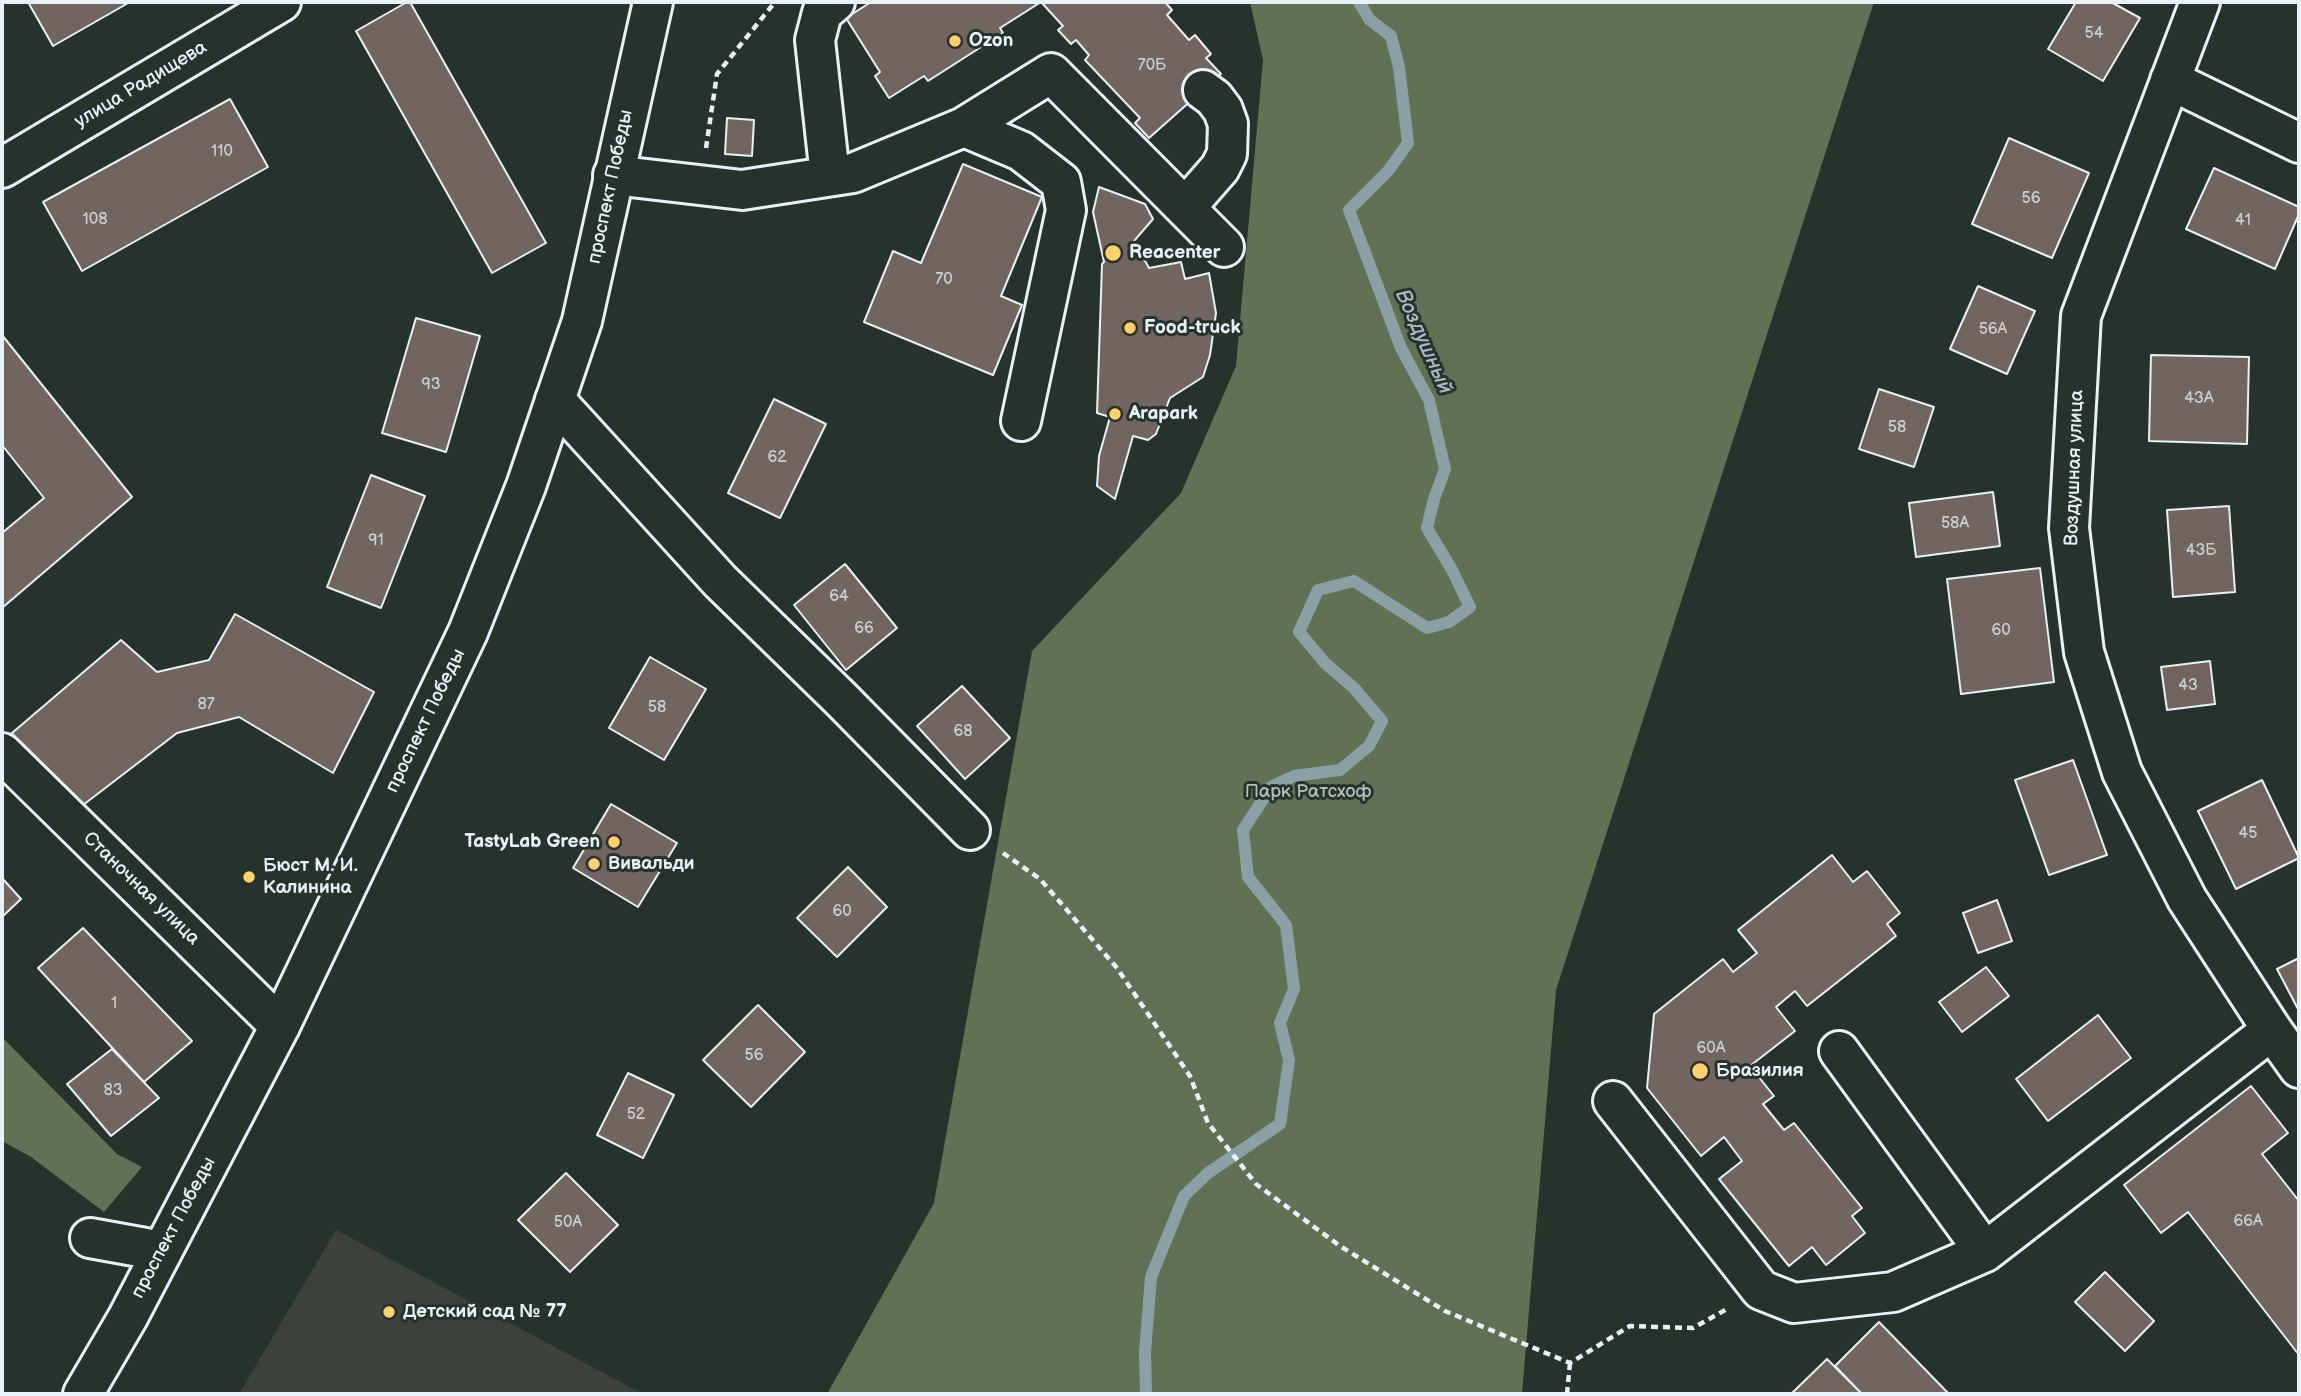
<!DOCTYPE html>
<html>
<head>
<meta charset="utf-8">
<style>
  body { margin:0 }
  #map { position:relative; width:2301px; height:1396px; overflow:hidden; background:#26332d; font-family:"Balsamiq Sans",sans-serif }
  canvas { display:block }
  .frame { position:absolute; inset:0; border:4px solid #e8f1f8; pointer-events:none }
</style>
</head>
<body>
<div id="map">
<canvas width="2301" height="1396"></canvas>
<div class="frame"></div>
</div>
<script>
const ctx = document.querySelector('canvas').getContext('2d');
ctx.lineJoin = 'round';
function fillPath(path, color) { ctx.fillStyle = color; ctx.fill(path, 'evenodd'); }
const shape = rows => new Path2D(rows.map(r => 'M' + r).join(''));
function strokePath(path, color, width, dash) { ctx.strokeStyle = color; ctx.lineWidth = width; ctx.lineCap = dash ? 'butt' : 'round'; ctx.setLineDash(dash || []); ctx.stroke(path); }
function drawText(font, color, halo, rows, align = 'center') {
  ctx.font = font + ' "Balsamiq Sans",sans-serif'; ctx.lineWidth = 6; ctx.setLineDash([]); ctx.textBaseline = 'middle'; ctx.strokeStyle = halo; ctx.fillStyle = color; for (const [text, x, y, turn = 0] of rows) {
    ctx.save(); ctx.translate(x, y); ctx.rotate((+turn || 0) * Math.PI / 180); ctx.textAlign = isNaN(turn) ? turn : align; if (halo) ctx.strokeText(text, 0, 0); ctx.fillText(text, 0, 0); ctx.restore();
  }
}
const built = shape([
  [336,1230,643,1394,239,1394]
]);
const green = shape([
  [1250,2,1874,2,1556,990,1522,1394,827,1394,934,1203,1032,651,1181,493,1236,366,1263,60],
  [2,1037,117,1154,142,1167,104,1212,31,1157,2,1141]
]);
const stream = shape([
  [1146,1394,1145,1352,1151,1277,1184,1196,1208,1173,1280,1124,1289,1060,1280,1023,1294,989,1286,925,1248,877,1243,830,1271,787,1294,776,1340,770,1369,746,1382,721,1354,688,1325,663,1299,632,1318,590,1354,581,1427,628,1449,622,1470,607,1452,570,1427,528,1434,499,1445,469,1429,400,1401,348,1349,210,1388,171,1408,143,1399,67,1391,36,1370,20,1359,2]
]);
const building = shape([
  [28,2,130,2,53,46,28,2],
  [407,2,410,2,546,243,492,273,356,31,407,2],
  [871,2,1165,2,1172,10,1167,15,1189,40,1195,35,1211,54,1206,58,1221,74,1149,138,1135,123,1140,118,1085,60,1089,55,1076,40,1071,44,1058,30,1063,26,1041,2,1000,28,1003,33,928,81,924,76,889,98,875,76,880,72,846,18,871,2],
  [2076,2,2111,2,2140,18,2103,81,2048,49,2076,2],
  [230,99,268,167,82,271,43,202,230,99],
  [727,118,754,120,752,156,725,154,727,118],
  [2009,138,2089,173,2052,258,1972,224,2009,138],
  [963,164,1042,197,1001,296,1022,305,993,375,864,322,893,251,921,263,963,164],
  [2214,168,2299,207,2299,214,2275,269,2186,229,2214,168],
  [1099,187,1145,204,1153,219,1134,241,1149,268,1181,262,1185,279,1209,273,1216,313,1210,355,1203,377,1170,398,1156,434,1148,440,1133,436,1115,499,1097,486,1099,456,1110,417,1097,413,1102,264,1104,262,1093,212,1099,187],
  [1978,286,2035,311,2007,374,1950,349,1978,286],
  [416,318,480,336,446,452,382,433,416,318],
  [2,335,132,497,2,608,2,533,44,498,2,445,2,335],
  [2151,355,2249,357,2247,444,2149,441,2151,355],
  [1879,389,1934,407,1914,467,1859,449,1879,389],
  [774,399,826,424,780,518,728,493,774,399],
  [371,475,425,496,381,608,327,587,371,475],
  [1993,492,2000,546,1916,557,1909,503,1993,492],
  [2229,506,2235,592,2173,597,2167,510,2229,506],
  [845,564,897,628,846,670,794,605,845,564],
  [2040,568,2054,682,1961,694,1947,579,2040,568],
  [235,614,374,692,333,773,239,717,177,733,74,812,12,733,121,640,157,672,209,660,235,614],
  [650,657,706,689,664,760,609,728,650,657],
  [2210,661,2215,704,2167,710,2161,667,2210,661],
  [962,686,1010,738,965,779,917,726,962,686],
  [2073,760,2107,855,2049,875,2015,780,2073,760],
  [2262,780,2299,858,2236,889,2198,811,2262,780],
  [611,804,677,843,638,907,573,868,611,804],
  [1832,855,1853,882,1867,871,1900,913,1887,924,1896,936,1807,1006,1795,991,1776,1007,1795,1031,1750,1066,1774,1096,1763,1104,1784,1130,1794,1123,1862,1208,1852,1216,1865,1233,1826,1265,1812,1247,1789,1266,1719,1179,1742,1161,1724,1137,1701,1156,1647,1088,1654,1014,1723,959,1733,972,1757,953,1738,930,1832,855],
  [848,867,887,907,837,957,797,918,848,867],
  [2,878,21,899,2,917,2,878],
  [1997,900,2012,941,1978,953,1963,913,1997,900],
  [83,928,192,1041,144,1082,38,968,83,928],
  [2299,958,2299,1011,2277,969,2299,958],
  [1986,967,2009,996,1962,1032,1939,1002,1986,967],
  [758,1005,805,1052,751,1107,703,1060,758,1005],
  [2098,1015,2131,1058,2048,1121,2016,1079,2098,1015],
  [112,1049,159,1098,111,1136,67,1084,112,1049],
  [628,1073,674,1095,643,1158,597,1135,628,1073],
  [2251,1086,2288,1133,2262,1154,2299,1201,2299,1355,2188,1212,2161,1233,2124,1185,2251,1086],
  [566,1173,618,1225,570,1272,518,1220,566,1173],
  [2105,1272,2154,1321,2125,1351,2075,1302,2105,1272],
  [1879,1322,1949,1394,1862,1394,1835,1366,1879,1322],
  [1827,1359,1862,1394,1791,1394,1827,1359]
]);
const path = shape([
  [706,148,717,74,775,2],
  [1003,853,1040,879,1117,968,1190,1076,1208,1123,1256,1184,1340,1246,1445,1311,1570,1363,1630,1326,1693,1328,1727,1309],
  [1567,1394,1570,1363]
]);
const minor = shape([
  [2200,2,2081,316,2069,528,2084,652,2122,772,2187,899,2272,1030,2299,1068],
  [2170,80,2299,143],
  [964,127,1051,73,1224,247],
  [613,175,742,190,853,173,964,127,1021,151,1061,182,1066,210,1021,421],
  [830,176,815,40,822,13,835,2],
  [1185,208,1220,168,1227,154,1228,124,1223,110,1214,98,1203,90],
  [555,400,720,581,841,699,970,830],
  [2,753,280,1026],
  [1839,1051,1985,1252,2272,1030],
  [1613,1101,1761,1290,1794,1303,1893,1292,1985,1252],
  [90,1238,162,1251]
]);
const major = shape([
  [2,168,281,2],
  [83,1394,128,1317,280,1026,468,632,526,486,582,321,653,2]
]);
const markers = [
  [955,41,7,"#ffd166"],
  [1113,253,9,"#ffd166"],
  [1130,328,7,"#ffd166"],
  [1115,414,7,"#ffd166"],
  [614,842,7,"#ffd166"],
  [594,864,7,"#ffd166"],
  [249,877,7,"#ffd166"],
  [1700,1071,9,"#ffd166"],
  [389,1312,7,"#ffd166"]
];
const numberNames = [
  ["54",2094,34],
  ["70Б",1152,66],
  ["110",222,152],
  ["56",2031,199],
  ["108",95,220],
  ["41",2243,221],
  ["70",944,280],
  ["56А",1993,330],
  ["93",431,385],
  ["43А",2199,399],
  ["58",1897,428],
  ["62",777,458],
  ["58А",1955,524],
  ["91",376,541],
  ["43Б",2201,551],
  ["64",839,597],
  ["66",864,629],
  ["60",2001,631],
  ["43",2188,686],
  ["87",206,705],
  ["58",657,708],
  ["68",963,732],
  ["45",2248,834],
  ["60",842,912],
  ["1",114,1004],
  ["60А",1711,1049],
  ["56",754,1056],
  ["83",113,1091],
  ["52",636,1115],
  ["66А",2248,1222],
  ["50А",568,1223]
];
const poiNames = [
  ["Ozon",969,41],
  ["Reacenter",1129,253],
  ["Food-truck",1144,328],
  ["Arapark",1129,414],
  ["TastyLab Green",600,842,"right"],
  ["Вивальди",608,864],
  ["Бюст М. И.",263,866],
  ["Калинина",263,888],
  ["Бразилия",1716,1071],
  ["Детский сад № 77",403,1312]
];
const streetNames = [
  ["улица Радищева",141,85,-31],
  ["проспект Победы",611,187,-78],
  ["Воздушная улица",2075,468,-88],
  ["проспект Победы",426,721,-64],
  ["Станочная улица",141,889,44],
  ["проспект Победы",174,1228,-62]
];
const parkNames = [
  ["Парк Ратсхоф",1308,792]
];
const waterNames = [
  ["Воздушный",1423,342,66]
];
fillPath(built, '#3d423c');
fillPath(green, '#617153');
strokePath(stream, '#89a1a6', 12);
fillPath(building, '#72655f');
strokePath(building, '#e8f1f8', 2);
strokePath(minor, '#e8f1f8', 44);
strokePath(major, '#e8f1f8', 44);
strokePath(path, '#e8f1f8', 4.5, [7, 5]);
strokePath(minor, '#26332d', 38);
strokePath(major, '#26332d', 38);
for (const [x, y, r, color] of markers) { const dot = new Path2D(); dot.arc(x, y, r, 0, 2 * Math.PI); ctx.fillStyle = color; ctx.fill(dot); strokePath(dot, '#26332d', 2.5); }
drawText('16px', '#caced2', null, numberNames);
drawText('bold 19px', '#e8f1f8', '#26332d', poiNames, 'left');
drawText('19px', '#e8f1f8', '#26332d', streetNames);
drawText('19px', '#b2beb6', '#26332d', parkNames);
drawText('italic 21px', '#a8bbc2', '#26332d', waterNames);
</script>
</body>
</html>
